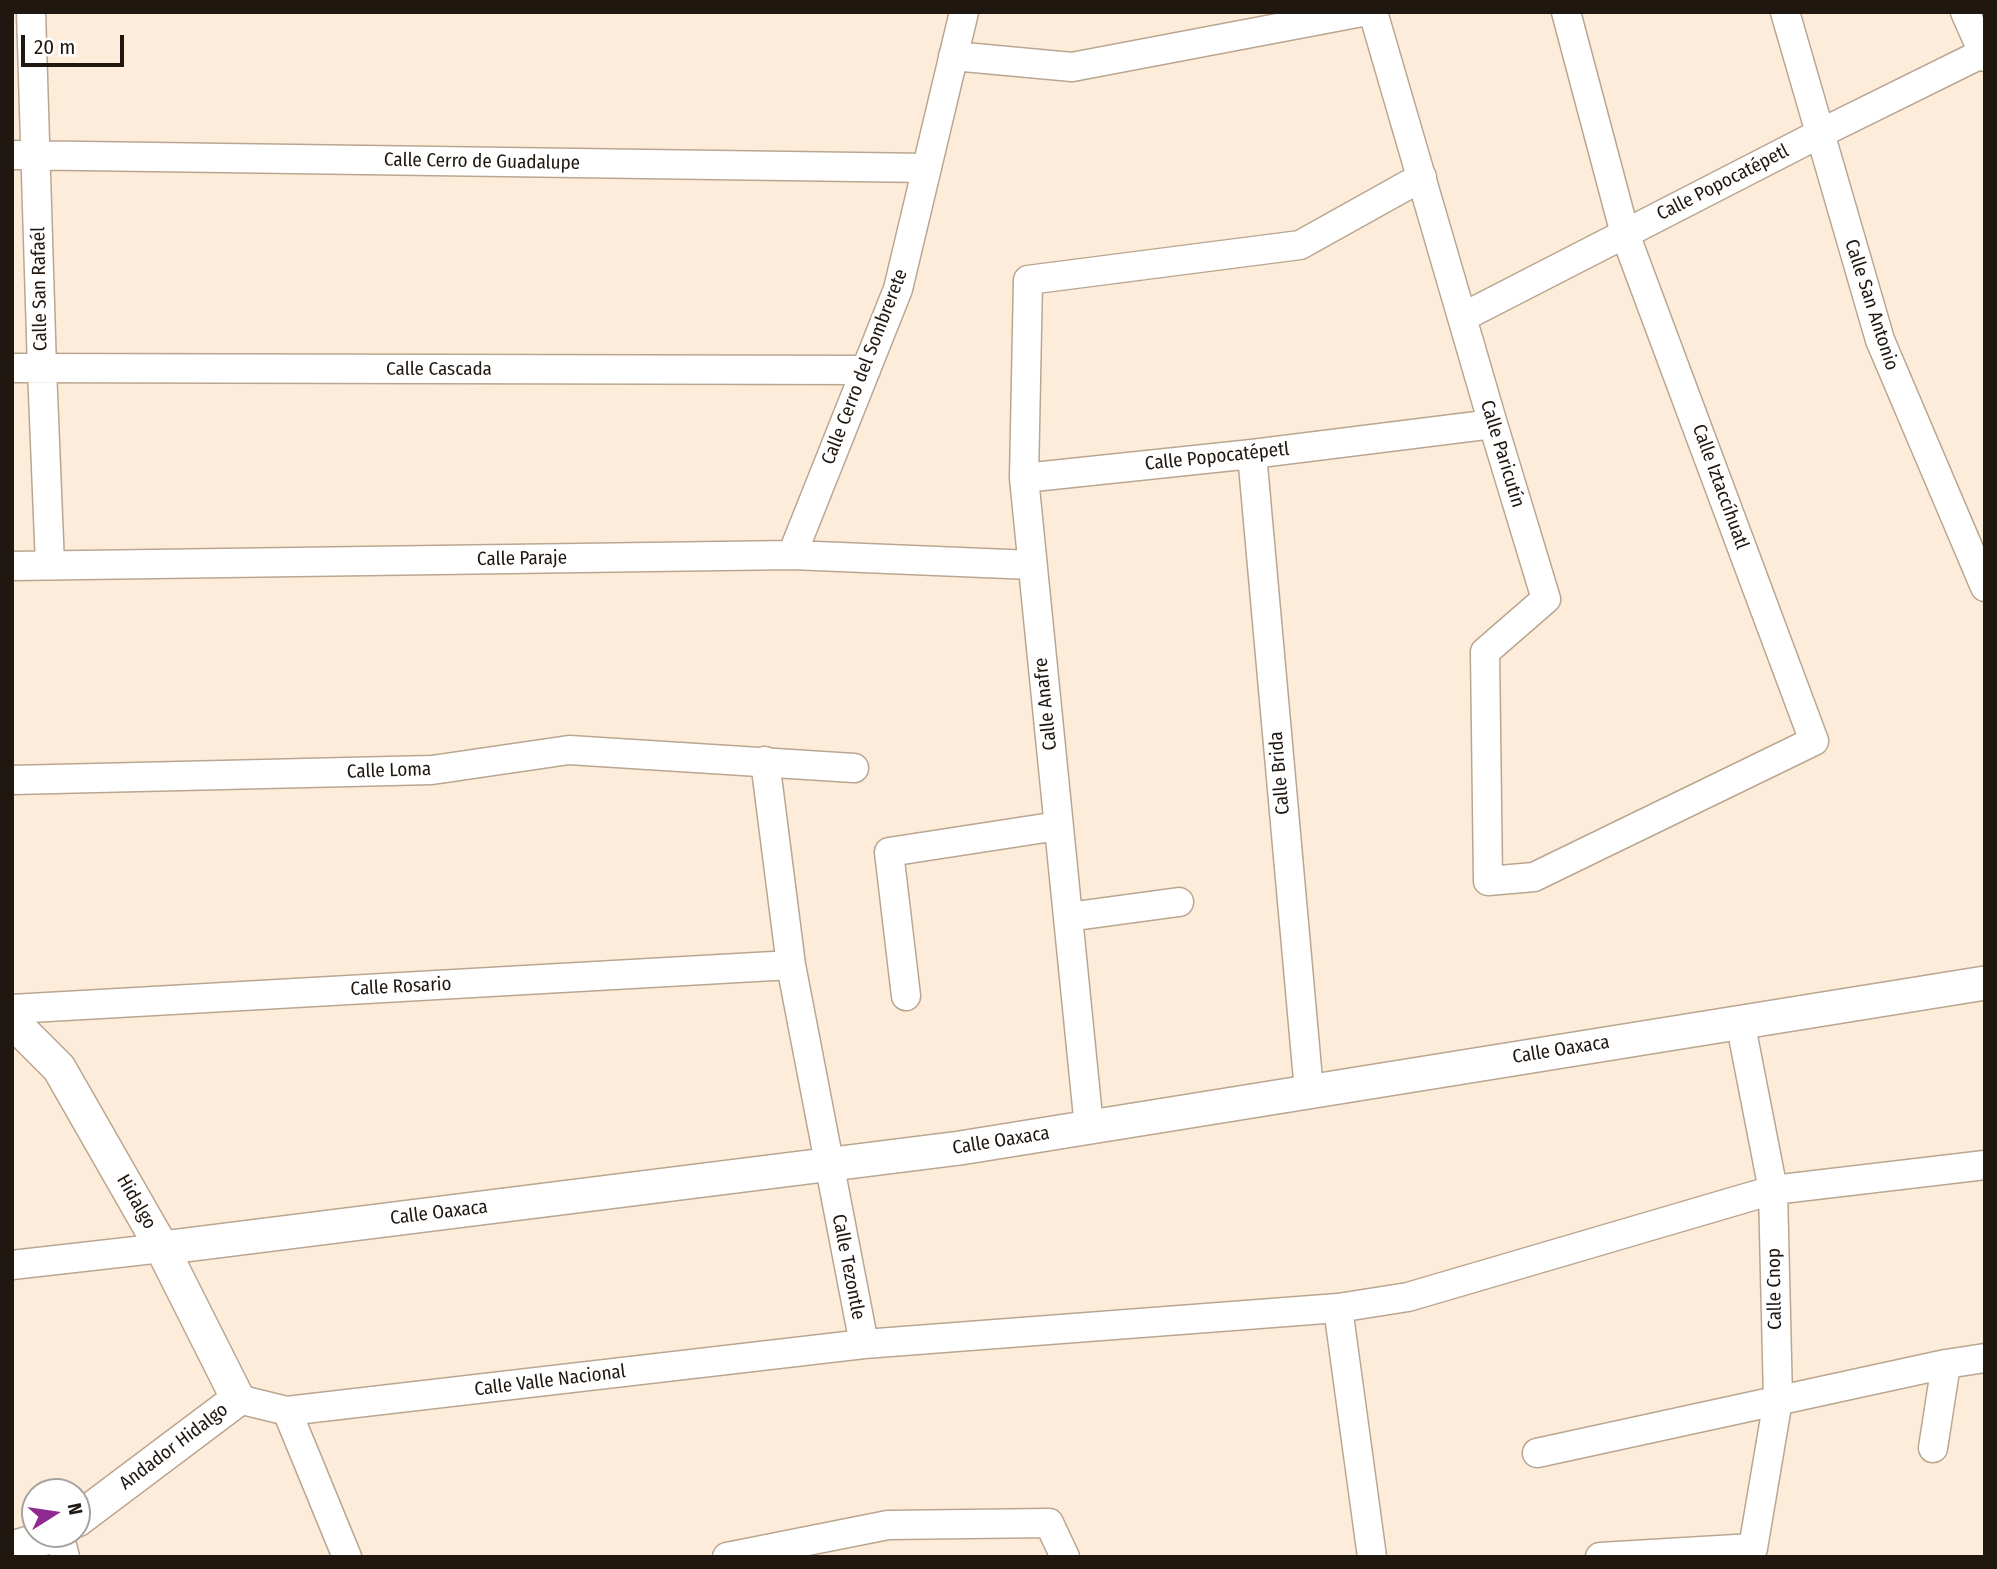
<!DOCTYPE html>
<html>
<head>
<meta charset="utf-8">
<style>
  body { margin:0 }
  #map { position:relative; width:1997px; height:1569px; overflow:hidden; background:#feecda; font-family:"Fira Sans Condensed",sans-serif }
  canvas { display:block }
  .frame { position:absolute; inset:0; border:14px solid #201810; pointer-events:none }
  .north { position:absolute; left:21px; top:1478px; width:70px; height:70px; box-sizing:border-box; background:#fff; border:2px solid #a6a39f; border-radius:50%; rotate:78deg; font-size:19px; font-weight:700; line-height:28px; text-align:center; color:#201810 }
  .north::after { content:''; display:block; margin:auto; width:24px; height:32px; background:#8e2a91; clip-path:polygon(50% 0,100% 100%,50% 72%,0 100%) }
  .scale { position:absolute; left:21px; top:35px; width:103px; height:32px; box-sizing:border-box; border:4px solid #201810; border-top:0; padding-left:9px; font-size:21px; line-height:24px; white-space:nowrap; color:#201810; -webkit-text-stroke:5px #fff; paint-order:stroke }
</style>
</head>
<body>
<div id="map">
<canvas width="1997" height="1569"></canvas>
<div class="frame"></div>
<div class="north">N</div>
<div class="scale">20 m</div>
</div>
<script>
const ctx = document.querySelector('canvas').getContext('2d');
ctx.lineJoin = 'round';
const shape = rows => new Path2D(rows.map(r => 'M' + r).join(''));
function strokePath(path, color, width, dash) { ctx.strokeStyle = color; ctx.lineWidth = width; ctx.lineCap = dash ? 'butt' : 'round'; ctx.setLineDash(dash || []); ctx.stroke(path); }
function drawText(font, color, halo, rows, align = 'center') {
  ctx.font = font + ' "Fira Sans Condensed",sans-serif'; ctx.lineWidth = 6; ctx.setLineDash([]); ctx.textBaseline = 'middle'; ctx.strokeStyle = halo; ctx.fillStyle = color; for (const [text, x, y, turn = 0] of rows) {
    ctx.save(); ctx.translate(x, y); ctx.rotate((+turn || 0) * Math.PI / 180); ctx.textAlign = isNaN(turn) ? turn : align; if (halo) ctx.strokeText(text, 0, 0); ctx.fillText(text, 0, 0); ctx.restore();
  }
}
const minor = shape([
  [31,12,42,369,50,565],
  [1373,12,1493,424,1546,599,1485,652,1488,881,1534,877,1814,741,1625,234,1566,12],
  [1785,12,1880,340,1985,587],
  [1965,12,1985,57],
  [953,56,1072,67,1362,12],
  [12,155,927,168],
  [1463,317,1819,134,1985,52],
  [12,368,866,370],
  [1252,454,1309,1091],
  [1024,478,1252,454,1493,424],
  [792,555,898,289,964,12],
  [12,566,792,555,1032,565],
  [765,761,791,965,864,1344],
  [12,780,432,770,569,750,854,768],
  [1068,917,1179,902],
  [906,996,889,852,1058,826],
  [12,1009,791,965],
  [1740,1021,1773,1190,1778,1400,1753,1548,1750,1557],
  [1089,1127,1024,478,1028,280,1300,245,1422,177],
  [12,1265,162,1248],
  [1338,1308,1372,1557],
  [238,1399,287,1411,864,1344,1338,1308,1408,1297,1773,1190,1985,1165],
  [287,1411,347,1557],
  [1933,1448,1946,1364],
  [1537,1453,1946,1364,1985,1358],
  [59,1534,65,1557],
  [727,1557,888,1525,1049,1523,1065,1557],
  [1600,1557,1753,1548]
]);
const tertiary = shape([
  [12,1021,59,1068,162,1248,238,1399,77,1520],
  [162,1248,960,1148,1985,983],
  [12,1548,59,1534]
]);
const streetNames = [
  ["Calle Cerro de Guadalupe",482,162,1],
  ["Calle Popocatépetl",1723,183,-27],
  ["Calle San Rafaél",40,289,-91],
  ["Calle San Antonio",1871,305,72],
  ["Calle Cerro del Sombrerete",865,367,-69],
  ["Calle Cascada",439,370],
  ["Calle Paricutín",1502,454,73],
  ["Calle Popocatépetl",1217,457,-6],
  ["Calle Iztaccíhuatl",1720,487,70],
  ["Calle Paraje",522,559,-1],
  ["Calle Anafre",1046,704,-96],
  ["Calle Loma",389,771,-2],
  ["Calle Brida",1280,773,-95],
  ["Calle Rosario",401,987,-3],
  ["Calle Oaxaca",1561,1050,-9],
  ["Calle Oaxaca",1001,1141,-9],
  ["Hidalgo",136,1202,60],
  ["Calle Oaxaca",439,1213,-7],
  ["Calle Tezontle",848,1267,79],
  ["Calle Cnop",1775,1289,-91],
  ["Calle Valle Nacional",550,1381,-7],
  ["Andador Hidalgo",174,1447,-37]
];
strokePath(minor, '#baa690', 31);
strokePath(tertiary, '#baa690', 36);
strokePath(minor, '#fff', 28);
strokePath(tertiary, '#fff', 33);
drawText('19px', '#201810', '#fff', streetNames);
</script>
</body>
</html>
